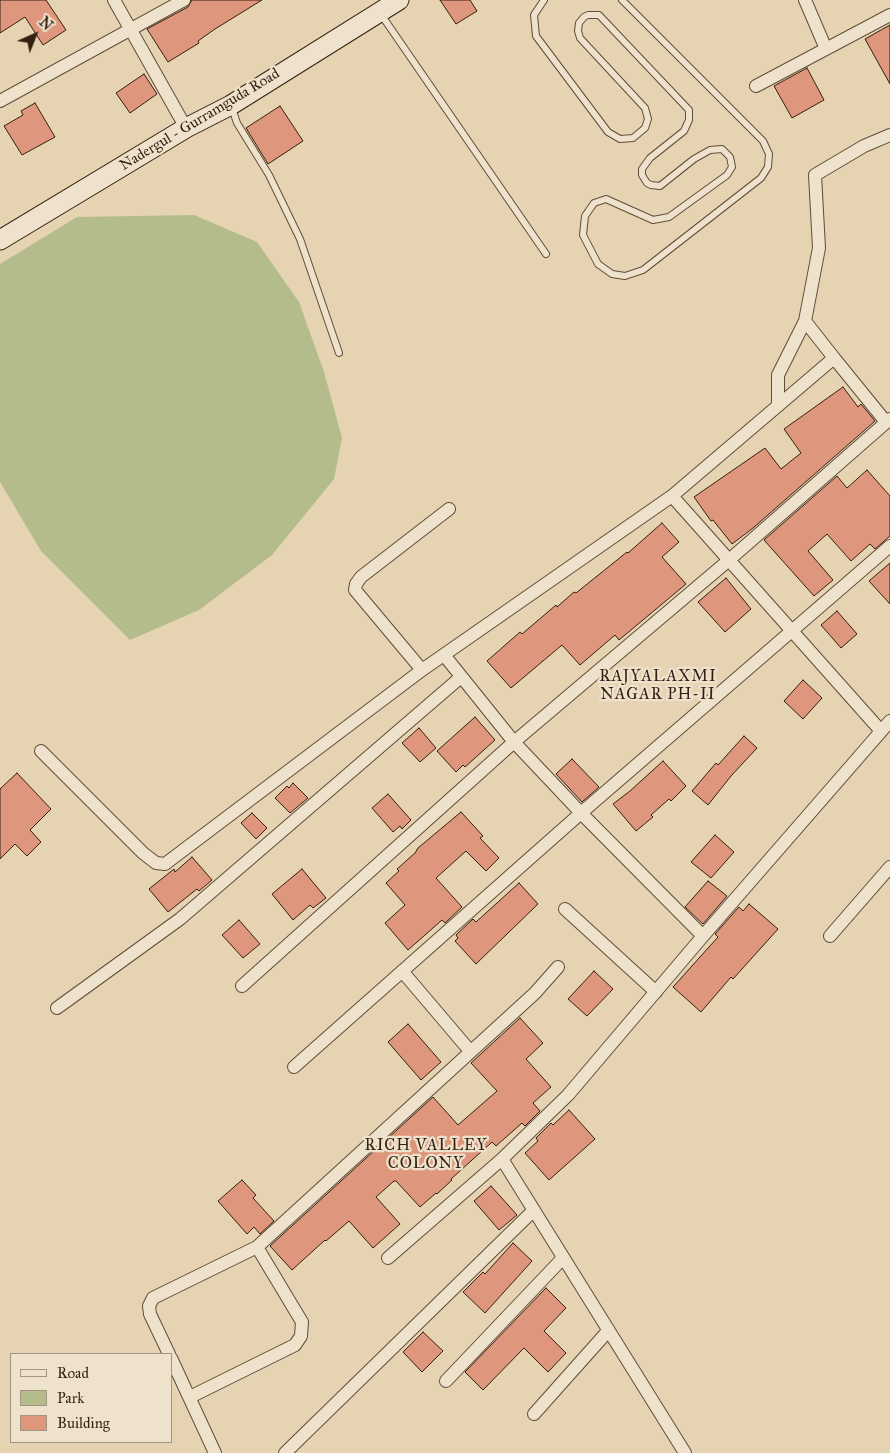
<!DOCTYPE html>
<html>
<head>
<meta charset="utf-8">
<style>
  body { margin:0 }
  #map { position:relative; width:890px; height:1453px; overflow:hidden; background:#e5d3b2; font-family:"IM FELL Great Primer",serif }
  canvas { display:block }
  .legend { position:absolute; left:10px; top:1353px; width:162px; height:90px; box-sizing:border-box; background:#eee2cd; border:1px solid #a49482; margin:0; padding:6px 9px; list-style:none; font-size:15px; color:#351f11 }
  .legend li { display:flex; align-items:center; gap:10px; height:25px }
  .legend b { width:25px; border:1px solid #a49482 }
  .north { position:absolute; left:10px; top:10px; width:50px; height:50px; -webkit-text-stroke:4px #eee2cd; paint-order:stroke; rotate:44deg; font-size:14px; font-weight:700; line-height:20px; text-align:center; color:#351f11 }
  .north::after { content:''; display:block; margin:auto; width:18px; height:22px; background:#351f11; clip-path:polygon(50% 0,100% 100%,50% 72%,0 100%) }
</style>
</head>
<body>
<div id="map">
<canvas width="890" height="1453"></canvas>
<ul class="legend">
<li><b style="height:6px;background:#eee2cd"></b>Road</li>
<li><b style="height:14px;background:#b5bc8c"></b>Park</li>
<li><b style="height:14px;background:#de977c"></b>Building</li>
</ul>
<div class="north">N</div>
</div>
<script>
const ctx = document.querySelector('canvas').getContext('2d');
ctx.lineJoin = 'round';
function fillPath(path, color) { ctx.fillStyle = color; ctx.fill(path, 'evenodd'); }
const shape = rows => new Path2D(rows.map(r => 'M' + r).join(''));
function strokePath(path, color, width, dash) { ctx.strokeStyle = color; ctx.lineWidth = width; ctx.lineCap = dash ? 'butt' : 'round'; ctx.setLineDash(dash || []); ctx.stroke(path); }
function drawText(font, color, halo, rows, align = 'center') {
  ctx.font = font + ' "IM FELL Great Primer",serif'; ctx.lineWidth = 4.5; ctx.setLineDash([]); ctx.textBaseline = 'middle'; ctx.strokeStyle = halo; ctx.fillStyle = color; for (const [text, x, y, turn = 0] of rows) {
    ctx.save(); ctx.translate(x, y); ctx.rotate((+turn || 0) * Math.PI / 180); ctx.textAlign = isNaN(turn) ? turn : align; if (halo) ctx.strokeText(text, 0, 0); ctx.fillText(text, 0, 0); ctx.restore();
  }
}
const green = shape([
  [194,215,257,242,299,302,324,372,342,438,334,479,272,555,199,610,130,640,41,551,0,482,0,264,77,217]
]);
const building = shape([
  [0,0,46,0,66,30,43,45,25,17,0,33,0,0],
  [192,0,262,0,215,29,198,41,199,43,168,62,147,29,188,7,192,0],
  [440,0,470,0,477,11,456,24,440,0],
  [890,25,890,84,865,39,890,25],
  [807,68,824,100,792,118,774,86,807,68],
  [144,74,157,94,130,113,116,93,144,74],
  [35,103,55,137,22,155,4,126,23,115,21,111,35,103],
  [280,106,303,141,268,164,246,128,280,106],
  [843,387,858,407,861,404,875,421,753,528,732,544,713,520,711,521,694,497,765,448,781,469,801,453,784,429,843,387],
  [867,470,890,496,890,536,875,549,870,544,851,561,827,534,808,551,833,580,814,596,764,540,837,476,847,488,867,470],
  [662,523,679,542,662,557,686,584,619,640,615,635,580,665,562,645,511,688,487,661,520,632,522,634,556,605,557,607,574,592,576,593,627,552,628,553,662,523],
  [890,563,890,604,869,581,890,563],
  [726,578,751,609,725,632,698,602,726,578],
  [837,611,857,634,841,648,821,625,837,611],
  [803,680,822,698,803,719,784,701,803,680],
  [475,717,495,740,465,767,463,765,456,772,437,751,475,717],
  [419,728,436,748,420,762,402,743,419,728],
  [744,736,757,748,731,776,708,805,692,791,716,763,718,765,744,736],
  [572,759,599,787,582,802,556,774,572,759],
  [663,761,686,786,671,801,669,799,651,815,653,817,636,831,613,804,630,791,663,761],
  [17,773,51,809,30,830,41,842,27,856,15,844,0,859,0,789,17,773],
  [293,783,308,798,290,813,275,798,287,786,289,788,293,783],
  [388,794,411,820,402,829,400,826,393,832,372,808,388,794],
  [461,812,483,836,480,838,499,858,486,871,466,851,436,878,462,907,445,923,442,920,408,950,385,923,405,905,386,883,399,871,397,869,415,853,418,848,461,812],
  [252,813,267,828,256,839,241,823,252,813],
  [715,835,734,852,711,878,691,862,715,835],
  [192,857,212,880,199,891,197,889,168,912,149,889,174,869,175,872,192,857],
  [302,869,326,898,313,908,310,905,293,920,272,894,302,869],
  [708,881,727,896,703,924,685,907,708,881],
  [519,883,538,904,476,964,455,941,458,938,456,935,473,919,476,922,519,883],
  [749,904,778,929,733,979,731,977,701,1012,673,987,718,937,715,934,739,907,743,911,749,904],
  [239,920,260,944,243,958,222,935,239,920],
  [594,971,613,989,587,1016,568,999,594,971],
  [520,1018,543,1043,526,1059,551,1087,533,1103,540,1111,525,1126,522,1123,496,1146,492,1142,451,1179,452,1180,437,1194,436,1193,420,1207,396,1181,394,1181,376,1197,400,1224,373,1248,349,1221,326,1241,325,1240,292,1270,270,1246,433,1097,458,1125,497,1091,471,1063,520,1018],
  [408,1024,441,1062,421,1080,388,1042,408,1024],
  [569,1110,595,1139,549,1180,525,1153,538,1141,536,1138,551,1123,553,1125,569,1110],
  [242,1180,256,1195,253,1198,274,1221,260,1234,254,1227,247,1234,218,1201,242,1180],
  [491,1186,517,1215,499,1230,474,1201,491,1186],
  [513,1243,532,1261,485,1313,463,1292,483,1272,485,1274,513,1243],
  [546,1288,566,1308,544,1331,566,1353,548,1372,524,1348,483,1390,465,1372,546,1288],
  [423,1332,443,1351,422,1372,403,1352,423,1332]
]);
const service = shape([
  [544,0,534,15,536,36,608,132,620,139,633,138,645,128,648,119,645,108,580,38,578,31,579,23,584,17,588,15,599,15,689,110,689,120,684,131,650,158,642,169,642,175,647,183,651,185,660,186,694,159,710,150,722,149,730,157,732,167,727,175,669,217,653,220,606,199,594,203,585,216,583,235,598,264,612,274,625,276,643,270,761,178,768,167,769,154,763,141,622,0],
  [380,13,546,254],
  [232,108,237,123,269,175,300,239,339,353]
]);
const minor = shape([
  [114,0,186,128],
  [805,0,826,49],
  [756,86,890,15],
  [0,101,184,0],
  [805,321,834,358],
  [778,406,778,375,805,321,819,248,815,175,864,146,890,135],
  [672,496,881,731],
  [444,655,514,742,581,813,703,936],
  [422,670,355,590,356,584,361,577,449,509],
  [41,751,143,853,156,863,165,864,422,670,672,496,834,358,886,422],
  [565,909,656,992],
  [830,936,890,867],
  [402,971,470,1051],
  [242,986,514,742,729,560,890,419],
  [57,1008,180,919,461,677],
  [294,1067,581,813,890,546],
  [502,1159,685,1453],
  [388,1258,502,1159,568,1095,703,936,890,721],
  [169,1354,150,1314,149,1306,153,1298,257,1247,535,993,558,967],
  [171,1358,215,1453],
  [446,1381,563,1258],
  [190,1397,295,1345,301,1336,302,1322,257,1247],
  [534,1414,608,1331],
  [285,1453,534,1210]
]);
const secondary = shape([
  [0,240,186,128,231,105,399,0]
]);
const streetNames = [
  ["Nadergul - Gurramguda Road",200,120,-31]
];
const neighbourhoodNames = [
  ["RAJYALAXMI",658,677],
  ["NAGAR PH-II",658,695],
  ["RICH VALLEY",426,1146],
  ["COLONY",426,1164]
];
fillPath(green, '#b5bc8c');
fillPath(building, '#de977c');
strokePath(building, '#351f11', 1);
strokePath(service, '#614c39', 8);
strokePath(minor, '#614c39', 14);
strokePath(secondary, '#351f11', 21);
strokePath(service, '#eee2cd', 6);
strokePath(minor, '#eee2cd', 12);
strokePath(secondary, '#eee2cd', 19);
drawText('15px', '#351f11', '#eee2cd', streetNames);
ctx.letterSpacing = '1px';
drawText('16px', '#351f11', '#eee2cd', neighbourhoodNames);
ctx.letterSpacing = '0px';
</script>
</body>
</html>
